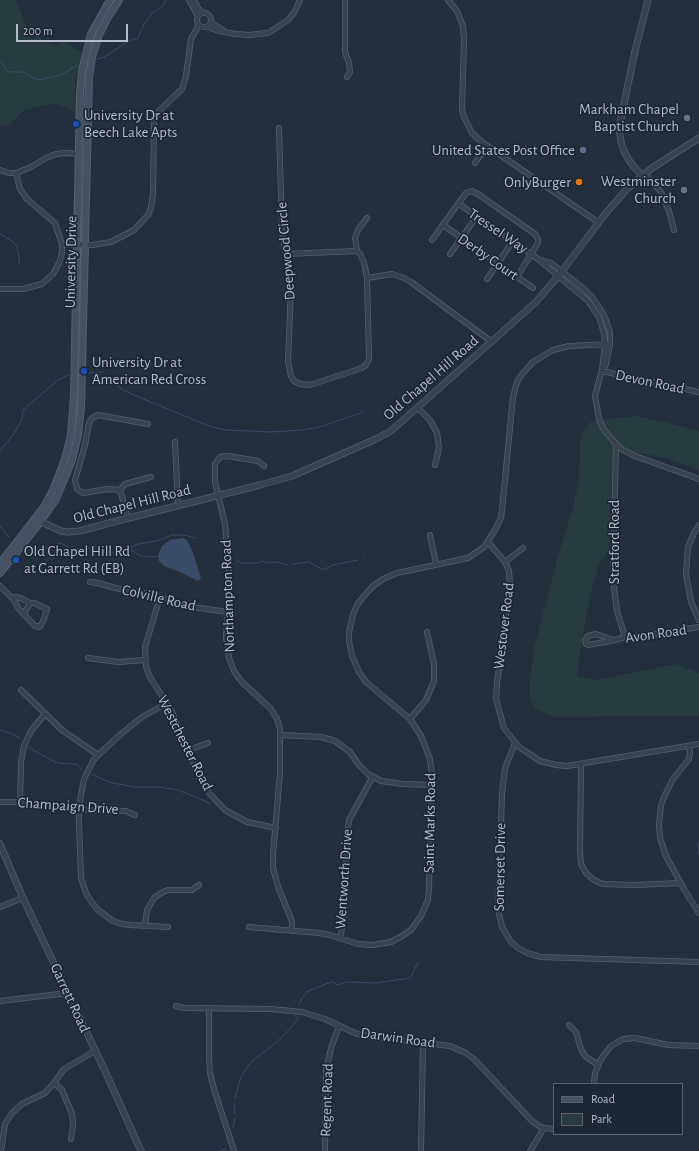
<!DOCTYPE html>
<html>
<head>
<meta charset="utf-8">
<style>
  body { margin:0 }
  #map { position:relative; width:699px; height:1151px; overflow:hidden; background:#242f3e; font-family:"Alegreya Sans",sans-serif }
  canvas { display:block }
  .legend { position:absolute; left:553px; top:1083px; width:130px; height:52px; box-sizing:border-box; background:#1d2633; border:1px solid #59626f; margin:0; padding:5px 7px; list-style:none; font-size:12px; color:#b4bcc9 }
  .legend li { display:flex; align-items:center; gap:8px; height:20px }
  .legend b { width:20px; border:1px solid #59626f }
  .scale { position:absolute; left:16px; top:24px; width:112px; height:18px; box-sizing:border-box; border:2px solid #b4bcc9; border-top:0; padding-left:5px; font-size:12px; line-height:14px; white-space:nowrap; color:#b4bcc9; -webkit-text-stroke:3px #1d2633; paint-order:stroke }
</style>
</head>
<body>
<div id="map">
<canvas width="699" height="1151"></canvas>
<ul class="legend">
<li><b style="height:5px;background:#465061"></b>Road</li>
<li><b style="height:11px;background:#263c3f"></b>Park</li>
</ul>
<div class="scale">200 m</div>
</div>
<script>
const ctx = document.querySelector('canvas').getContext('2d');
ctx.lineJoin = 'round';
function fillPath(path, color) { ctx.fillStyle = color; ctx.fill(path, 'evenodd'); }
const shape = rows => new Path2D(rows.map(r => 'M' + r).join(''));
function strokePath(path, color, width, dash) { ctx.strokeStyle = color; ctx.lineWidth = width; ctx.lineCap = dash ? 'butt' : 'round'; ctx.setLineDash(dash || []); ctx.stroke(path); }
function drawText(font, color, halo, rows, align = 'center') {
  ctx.font = font + ' "Alegreya Sans",sans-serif'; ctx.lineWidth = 3.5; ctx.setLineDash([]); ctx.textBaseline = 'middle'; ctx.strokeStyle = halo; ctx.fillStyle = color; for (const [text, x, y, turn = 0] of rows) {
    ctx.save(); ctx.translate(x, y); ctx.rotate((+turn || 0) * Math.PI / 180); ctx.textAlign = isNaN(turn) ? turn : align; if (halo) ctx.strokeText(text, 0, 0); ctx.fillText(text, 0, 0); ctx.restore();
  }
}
const green = shape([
  [5,0,16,0,31,39,39,37,54,47,63,40,82,53,75,82,76,112,56,103,24,110,9,125,0,127,0,1],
  [635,416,660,421,699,431,699,470,666,458,613,448,609,551,599,564,591,592,582,639,577,676,596,680,676,664,699,673,699,716,553,717,536,709,530,700,530,679,534,649,558,556,571,514,579,481,580,443,582,432,590,423,594,421]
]);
const water = shape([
  [183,538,187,540,192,550,201,578,198,581,180,572,164,566,159,561,158,556,162,546,170,540]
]);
const stream = shape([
  [97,59,104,57,129,41,138,38,144,24,152,13,163,6,166,0],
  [0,61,5,67,6,70,10,72,23,72,38,80,61,75,78,65],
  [0,234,12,241,17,246,19,257,19,264],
  [89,373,103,372],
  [112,382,125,391,148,401,212,427,226,430,271,432,303,430,320,427,363,412],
  [0,451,14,434,22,419,23,410,58,380,68,375],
  [0,526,9,537],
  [128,548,141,556,155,557,158,556],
  [28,553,32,552,38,548,45,548,61,543,70,548,77,549,101,546,104,550,112,553,121,552,138,544,157,541,172,535,184,535,195,538],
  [363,558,364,558],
  [237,561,243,563,259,563,261,561,267,563,278,562,287,565],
  [293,564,309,562,323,570,333,565,358,560],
  [0,730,12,734,21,739],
  [28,746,33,750,53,761,59,763,73,764,78,765,81,769],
  [92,774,109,782,133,787,159,787,178,790,203,800,210,804],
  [698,843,699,854],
  [299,1005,302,998,308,991,323,985,332,982,338,985,347,982,376,983,410,978,418,963],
  [235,1098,241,1077,251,1062,277,1042,289,1030,298,1019,295,1015],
  [234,1104,234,1108,235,1114],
  [233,1128,235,1118],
  [218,1151,226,1149]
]);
const minor = shape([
  [189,0,198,16],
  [194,0,198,8,203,13],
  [345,0,345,52,349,63,350,72,347,77],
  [448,0,457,11,463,26,464,40,462,109,464,117,472,133,483,143,599,223],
  '197 20a7 7 0 1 1 14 0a7 7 0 1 1-14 0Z',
  [211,20,213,24,223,30],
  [207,27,219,31,235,34,249,35,268,33,288,20,294,13,300,0],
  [279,128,282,230,291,289,288,361,291,376,294,381,300,384,310,385,362,368,366,365,369,359,367,278,364,262,360,254,357,251,355,238,358,230,367,218],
  [475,163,487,146],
  [0,170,9,173,16,173,31,167,46,158,56,154,65,153,79,154],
  [642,176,648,177,661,192,669,211,674,230],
  [459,204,538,259,588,301,599,317,604,333,605,344,602,371],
  [443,225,533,288],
  [432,240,466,193,472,191,478,194,535,234,538,239,538,243,517,277],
  [62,244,92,245,111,242,134,230,148,215,151,208,153,194,154,121,159,111,182,89,186,76,191,39,199,25],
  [286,254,357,251],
  [450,254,477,216],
  [538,259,551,263,583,288,592,297,604,315,610,332,610,344,606,364,601,373,595,396,599,419,604,430,616,444,623,450,635,456,699,479],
  [367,278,392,274,404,278,411,282,492,342],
  [487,279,513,241],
  [0,289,23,289,42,284,53,274,59,263,62,253,62,244,55,223,27,199,20,189,16,173],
  [602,371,699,392],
  [418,408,430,420,437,433,439,448,435,465],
  [175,442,178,506],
  [616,444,613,580,617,611,625,637],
  [264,466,258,461,228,456,220,457,215,464,215,482,225,524,230,582,226,637,229,658,234,671,241,681,271,709,277,719,280,728,280,773,273,854,273,868,278,887,290,916,292,922,292,931],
  [120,490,125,484,151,477],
  [128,518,120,490,108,489,83,493,77,489,75,480,85,445,89,423,92,418,98,415,148,424],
  [699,525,694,533,688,547,686,574,691,602,699,620],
  [430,535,436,564],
  [488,542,505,562,509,571,510,585,497,683,496,699,504,728,519,747,540,761,556,765,567,766,699,744],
  [505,562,523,548],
  [90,582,98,583,115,588,154,595,192,607,228,612],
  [0,586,13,599,19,609,35,626,40,627,44,619,47,609,34,603,30,603,21,598,15,597,13,599],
  [160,597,145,647,146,667,150,677,172,712,199,777,209,793,225,810,247,822,276,828],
  [24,614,30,603],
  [613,640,596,634,588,636,585,640,586,644,588,645,611,641,625,637,638,637,699,627],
  [88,658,118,662,145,660],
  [21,690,62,730,98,755],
  [167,703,142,717,121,734,98,755,93,761,84,779,79,806,79,822,81,878,86,893,91,901,97,909,113,921,122,924,130,925,168,927],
  [410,719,426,700,434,681,434,664,427,632],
  [281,735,321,737,335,741,350,752,359,765,368,774,381,781,403,784,431,785],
  [515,743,505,768,502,794,498,909,502,927,511,942,518,948,527,953,541,957,699,962],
  [689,746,690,752,689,759,673,779,665,795,661,805,659,825,660,838,666,856,685,891,699,913],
  [189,750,208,743],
  [581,764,580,851,581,864,586,873,594,880,603,884,634,885,680,883],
  [0,802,20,802,84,810,126,811,135,815],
  [20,802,21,762,24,746,31,731,45,714],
  [0,907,23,898],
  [145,926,147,910,154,898,161,893,168,890,192,890,199,885],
  [249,927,319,933,330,935,358,944,373,945,391,942,402,936,411,930,421,916,428,900,429,888,432,775,430,759,421,736,410,719,366,682,359,672,352,656,349,641,349,632,353,615,357,605,363,597,373,586,383,579,397,573,468,558,484,547,495,530,501,518,502,510,513,397,517,382,522,374,533,362,553,350,569,346,610,344],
  [340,938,345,911,347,836,349,820,372,778],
  [0,1001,68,993],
  [176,1006,184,1008,270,1009,302,1012,325,1019,357,1034,375,1037,450,1046,466,1053,475,1060,532,1121,539,1126,544,1128],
  [209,1008,209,1058,210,1073,214,1089,234,1151],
  [569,1025,576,1032,581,1049,585,1056,598,1065],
  [54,1083,62,1090,72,1114,73,1125,71,1139],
  [594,1084,595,1073,601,1059,611,1046,623,1039,635,1038,668,1045,699,1046],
  [1,1151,5,1124,12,1113,22,1104,45,1093,54,1083,64,1069,71,1065,95,1051],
  [325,1151,326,1069,332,1045,339,1026],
  [421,1151,423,1043],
  [530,1151,544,1128,554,1129]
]);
const tertiary = shape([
  [642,176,630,162,624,151,621,142,619,128,635,51,648,0],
  [37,520,61,531,67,532,80,531,113,522,260,485,292,476,376,439,391,431,536,302,559,275,606,213,627,189,652,168,699,138],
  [0,844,23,898,105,1071,141,1151]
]);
const secondary = shape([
  [0,563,17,542,44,507,54,488,64,462,71,436,74,396,80,93,82,71,91,34,110,0],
  [0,573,40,522,56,499,72,460,78,435,81,407,89,77,92,57,99,35,108,17,119,0]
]);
const markers = [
  [687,118,4,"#6b7280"],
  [76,124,4,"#1a4fb4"],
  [583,150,4,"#5c6f8a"],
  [579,182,4,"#e8710a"],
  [684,190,4,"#6b7280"],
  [84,371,4,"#1a4fb4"],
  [16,560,4,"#1a4fb4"]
];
const poiNames = [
  ["Markham Chapel",679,109],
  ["Baptist Church",679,126],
  ["University Dr at",84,115,"left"],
  ["Beech Lake Apts",84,132,"left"],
  ["United States Post Office",575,150],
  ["Westminster",676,181],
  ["Church",676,198],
  ["OnlyBurger",571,182],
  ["University Dr at",92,362,"left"],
  ["American Red Cross",92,379,"left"],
  ["Old Chapel Hill Rd",24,551,"left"],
  ["at Garrett Rd (EB)",24,568,"left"]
];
const streetNames = [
  ["Tressel Way",498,231,34],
  ["Deepwood Circle",286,251,-95],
  ["Derby Court",488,257,35],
  ["University Drive",71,262,-89],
  ["Old Chapel Hill Road",431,378,-41],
  ["Devon Road",650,382,12],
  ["Old Chapel Hill Road",132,504,-14],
  ["Stratford Road",614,542,-90],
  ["Northampton Road",228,596,-92],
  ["Colville Road",159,598,13],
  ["Westover Road",504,626,-83],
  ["Avon Road",656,634,-8],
  ["Westchester Road",185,743,63],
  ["Champaign Drive",68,806,4],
  ["Saint Marks Road",430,823,-89],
  ["Somerset Drive",500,867,-89],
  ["Wentworth Drive",344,879,-86],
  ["Garrett Road",70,998,65],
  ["Darwin Road",398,1038,8],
  ["Regent Road",327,1100,-88]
];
fillPath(green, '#263c3f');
fillPath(water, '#394c67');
strokePath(stream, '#394c67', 1);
strokePath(minor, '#565f6c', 6);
strokePath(tertiary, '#565f6c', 7);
strokePath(secondary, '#565f6c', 8);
strokePath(minor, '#38414e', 4.5);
strokePath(tertiary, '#38414e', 5.5);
strokePath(secondary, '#465061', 6);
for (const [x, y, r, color] of markers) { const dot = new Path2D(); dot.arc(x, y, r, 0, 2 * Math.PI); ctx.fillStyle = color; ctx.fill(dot); strokePath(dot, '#1d2633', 1.5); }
drawText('15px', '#b4bcc9', '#1d2633', poiNames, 'right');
drawText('15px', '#b4bcc9', '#1d2633', streetNames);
</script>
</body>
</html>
